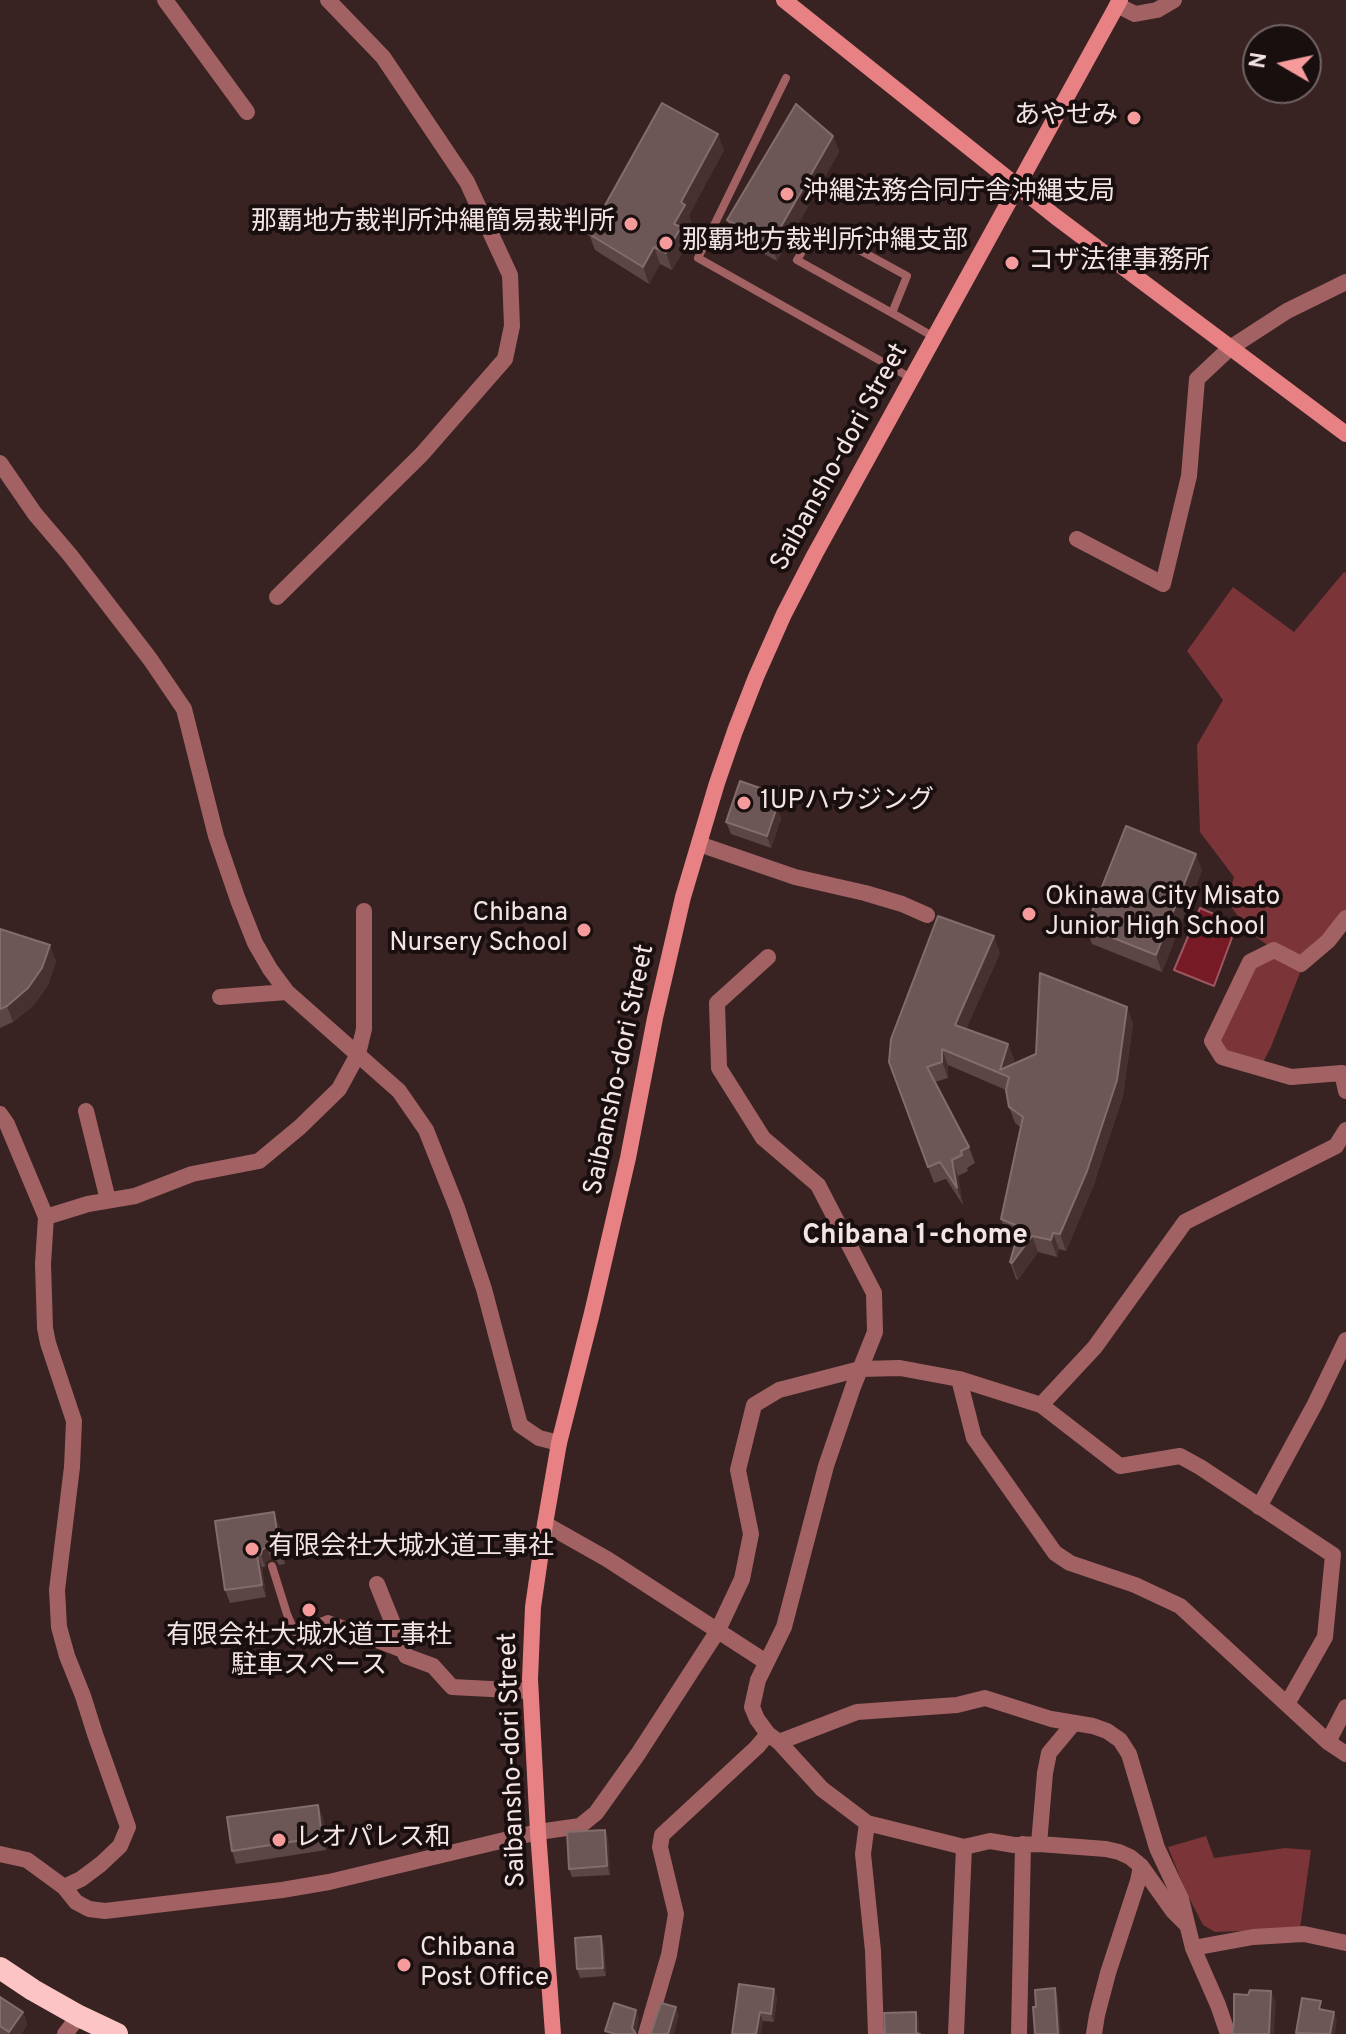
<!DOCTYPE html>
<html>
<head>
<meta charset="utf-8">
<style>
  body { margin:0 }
  #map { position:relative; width:1346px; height:2034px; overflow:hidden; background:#382222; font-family:Overpass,sans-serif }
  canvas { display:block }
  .north { position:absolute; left:1242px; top:24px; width:80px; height:80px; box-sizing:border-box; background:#190f0f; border:2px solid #716464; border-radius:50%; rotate:279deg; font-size:22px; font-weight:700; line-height:32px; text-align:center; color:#f4e4e4 }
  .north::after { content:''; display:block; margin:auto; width:28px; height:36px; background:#f59b9c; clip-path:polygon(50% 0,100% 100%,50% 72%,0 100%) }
</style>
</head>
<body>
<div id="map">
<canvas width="1346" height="2034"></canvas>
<div class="north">N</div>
</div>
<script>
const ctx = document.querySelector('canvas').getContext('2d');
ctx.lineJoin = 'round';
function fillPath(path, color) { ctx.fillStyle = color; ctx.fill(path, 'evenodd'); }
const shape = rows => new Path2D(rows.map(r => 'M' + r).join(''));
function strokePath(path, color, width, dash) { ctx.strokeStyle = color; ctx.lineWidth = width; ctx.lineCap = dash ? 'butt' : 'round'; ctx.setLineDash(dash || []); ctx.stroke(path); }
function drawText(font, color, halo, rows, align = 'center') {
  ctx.font = font + ' Overpass,"Noto Sans JP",sans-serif'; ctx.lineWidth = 8; ctx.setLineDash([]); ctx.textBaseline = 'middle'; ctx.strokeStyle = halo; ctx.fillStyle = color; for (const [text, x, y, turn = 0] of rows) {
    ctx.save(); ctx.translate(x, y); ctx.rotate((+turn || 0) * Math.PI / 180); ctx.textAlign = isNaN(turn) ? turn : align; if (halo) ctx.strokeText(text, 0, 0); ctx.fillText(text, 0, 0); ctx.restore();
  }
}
const green = shape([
  [1344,572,1346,573,1346,916,1305,960,1271,1047,1260,1068,1222,1057,1212,1041,1250,962,1275,950,1250,933,1227,901,1234,877,1200,832,1197,745,1223,700,1187,651,1233,587,1294,632],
  [1206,1836,1214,1858,1285,1848,1311,1850,1300,1929,1215,1932,1203,1925,1186,1892,1168,1847]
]);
const water = shape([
  [1200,908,1237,924,1214,986,1174,970,1200,908]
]);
const service = shape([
  [786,78,698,258,911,378],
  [892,313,907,276,817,227,797,260,892,313,934,337],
  [272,1566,287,1614,295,1632,328,1619,351,1627,371,1642,405,1655]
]);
const minor = shape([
  [165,0,247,112],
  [1117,5,1135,14,1157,10,1174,0],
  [0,463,35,514,70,555,150,659,184,709,216,836,238,900,255,943,270,969,287,992,399,1091,426,1130,457,1208,484,1289,520,1425,539,1438,559,1443],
  [1077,539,1163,584,1189,476,1197,379,1230,348,1287,311,1346,282],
  [277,597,422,454,505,359,512,326,510,275,467,182,383,57,328,0],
  [699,844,795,877,865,893,902,904,927,915],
  [1346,918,1328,941,1301,964,1274,950,1250,962,1212,1041,1222,1057,1291,1077,1342,1073,1346,1091],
  [768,957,717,1003,719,1068,763,1138,818,1185,874,1293,875,1332,853,1387,826,1466,784,1627,758,1680,752,1707,757,1719,768,1734,779,1742,822,1789,867,1823,964,1847,990,1841,1014,1845,1039,1844,1106,1849,1119,1852,1130,1857,1141,1866,1173,1911,1187,1925],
  [220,997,287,992],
  [86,1111,108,1200],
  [0,1114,7,1124,46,1217],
  [959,1379,974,1438,1055,1553,1070,1563,1135,1585,1180,1606,1328,1742,1346,1754],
  [1041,1405,1120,1466,1180,1456,1200,1467,1333,1555,1325,1637,1287,1704],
  [1259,1507,1315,1404,1346,1340],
  [545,1524,607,1559,766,1662],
  [377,1584,406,1656,433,1666,452,1687,530,1691],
  [779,1742,857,1712,957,1705,985,1698,1051,1719,1093,1726,1107,1731,1120,1740,1129,1754,1157,1848,1181,1899,1193,1948,1218,2005,1228,2034],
  [1328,1742,1346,1707],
  [867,1823,863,1854,873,1951,876,2034],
  [1039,1844,1045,1773,1049,1753,1074,1723],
  [0,1854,27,1860,64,1887,76,1902,89,1909,105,1911,282,1890,329,1882,538,1832,580,1826,596,1813,638,1754,717,1632,742,1579,751,1534,738,1470,754,1405,779,1390,860,1369,900,1368,959,1379,1041,1405,1095,1347,1185,1222,1336,1146,1346,1130],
  [64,1887,81,1879,101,1864,120,1846,128,1827,95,1734,83,1696,67,1656,59,1627,57,1590,72,1467,74,1421,48,1343,45,1328,43,1264,46,1217,88,1204,135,1196,192,1174,259,1161,300,1127,339,1089,358,1054,364,1029,364,911],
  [1193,1948,1253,1937,1304,1934,1346,1943],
  [646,2034,669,1955,676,1914,660,1847,662,1835,757,1747,768,1734],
  [956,2034,964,1847],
  [1019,2034,1023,1844],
  [1094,2034,1097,2015,1108,1973,1138,1881,1141,1866]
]);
const tertiary = shape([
  [65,2034,79,2016]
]);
const secondary = shape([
  [784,0,1056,217,1346,434],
  [553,2034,538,1832,530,1679,533,1607,545,1524,559,1443,592,1313,628,1158,655,1018,683,897,717,783,735,731,756,677,784,614,815,554,1120,0]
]);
const trunk = shape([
  [0,1968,33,1990,79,2016,117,2034]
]);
const wall = shape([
  [833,136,839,152,777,261,733,237,727,220],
  [724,150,689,215,691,222,683,234,687,244,672,270,660,264,649,284,595,250,589,234],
  [778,805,777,808,781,819,771,848,731,834,726,822],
  [1202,870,1162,972,1092,944,1086,927],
  [0,929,56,961,48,985,34,1005,13,1022,0,1028],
  [1000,953,966,1029,1008,1044,1014,1060,1013,1064,1133,1023,1123,1096,1093,1187,1066,1251,1059,1249,1057,1257,1038,1252,1018,1280,1016,1279,1010,1262,1017,1240,1007,1236,1001,1219,1020,1127,1015,1123,1009,1107,1006,1090,948,1065,948,1078,935,1082,969,1147,975,1163,967,1168,968,1171,958,1176,963,1205,946,1179,934,1183,889,1062],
  [279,1524,285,1564,279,1565,276,1560,271,1559,266,1562,265,1567,262,1567,266,1597,230,1603,225,1590],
  [318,1805,323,1818,326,1850,236,1864,232,1851],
  [608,1838,610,1875,572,1877,569,1869],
  [601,1936,604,1945,606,1976,580,1978,577,1969],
  [0,1997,23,2012,27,2025,21,2034,0,2034],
  [777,1997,774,2022,763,2021,732,2034]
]);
const shadedWall = shape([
  [718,134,724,150,689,215,691,222,683,234,687,244,672,270,666,253,681,202],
  [833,136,839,152,777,261,771,244],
  [654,247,660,264,649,284,643,267],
  [774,793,778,805,777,808,781,819,771,848,767,836,770,805],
  [1196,854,1202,870,1162,972,1156,955],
  [994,936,1000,953,961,1041,955,1025],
  [50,945,56,961,48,985,34,1005,13,1022,7,1006],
  [1127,1007,1133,1023,1123,1096,1093,1187,1066,1251,1060,1234],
  [1008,1044,1014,1060,1009,1078,1000,1070],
  [942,1049,948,1065,948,1078,942,1062],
  [952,1160,958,1176,963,1205,957,1188],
  [1053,1233,1059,1249,1057,1257,1051,1240],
  [1032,1236,1038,1252,1018,1280,1012,1263],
  [274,1512,279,1524,285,1564,280,1552],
  [266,1547,271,1559,266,1562,265,1567,261,1554,262,1550],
  [257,1555,262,1567,266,1597,262,1585],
  [318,1805,323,1818,326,1850,322,1837],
  [605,1830,608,1838,610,1875,607,1866],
  [601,1936,604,1945,606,1976,603,1968],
  [1055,1988,1058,1997,1061,2034,1058,2034],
  [774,1989,777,1997,774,2022,771,2014],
  [1271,1991,1276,2003,1274,2034,1269,2034],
  [676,2007,679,2016,674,2034,668,2034],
  [636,2010,639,2019,636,2034,632,2028],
  [23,2012,27,2025,21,2034,10,2034,9,2032],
  [760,2012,763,2021,761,2034,756,2034],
  [916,2012,919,2020,919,2034,917,2034],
  [1334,2012,1337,2020,1335,2034,1330,2034]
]);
const building = shape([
  [662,103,718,134,681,202,685,205,674,224,681,227,666,253,654,247,643,267,589,234,662,103],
  [796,104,833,136,771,244,727,220,796,104],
  [740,781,774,793,770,805,777,807,767,836,726,822,740,781],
  [1126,826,1196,854,1156,955,1086,927,1126,826],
  [938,916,994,936,955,1025,1008,1044,1000,1070,1036,1054,1040,973,1127,1007,1117,1080,1087,1171,1060,1234,1053,1233,1051,1240,1032,1236,1012,1263,1010,1262,1020,1227,1001,1219,1023,1117,1009,1107,1006,1090,1009,1077,942,1049,942,1062,927,1067,969,1147,961,1151,962,1155,952,1160,957,1188,940,1162,928,1167,889,1062,891,1039,938,916],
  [0,929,50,945,42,968,28,988,7,1006,0,1009,0,929],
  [274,1512,280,1552,274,1552,272,1548,266,1547,262,1550,261,1554,257,1555,262,1585,225,1590,215,1521,274,1512],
  [318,1805,322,1837,232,1851,227,1817,318,1805],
  [605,1830,607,1866,569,1869,567,1832,605,1830],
  [601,1936,603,1968,577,1969,575,1938,601,1936],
  [739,1984,774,1989,771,2014,760,2012,756,2034,732,2034,739,1984],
  [1055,1988,1058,2034,1035,2034,1033,2007,1036,2007,1035,1990,1055,1988],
  [1250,1990,1271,1991,1269,2034,1232,2034,1234,2023,1234,1994,1248,1995,1250,1990],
  [0,1997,23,2012,9,2032,0,2026,0,1997],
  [1302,1998,1321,2001,1319,2009,1334,2012,1330,2034,1296,2033,1302,1998],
  [614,2003,636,2010,632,2028,636,2034,615,2034,605,2031,614,2003],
  [661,2003,676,2007,668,2034,650,2034,651,2033,661,2003],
  [916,2012,916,2033,920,2034,885,2034,884,2013,916,2012]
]);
const markers = [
  [1134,118,8,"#f59b9c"],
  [787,194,8,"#f59b9c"],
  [631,224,8,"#f59b9c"],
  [666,243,8,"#f59b9c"],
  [1012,263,8,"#f59b9c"],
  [744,803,8,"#f59b9c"],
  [1029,914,8,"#f59b9c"],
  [584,930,8,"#f59b9c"],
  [252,1549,8,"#f59b9c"],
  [309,1610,8,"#f59b9c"],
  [279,1840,8,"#f59b9c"],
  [404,1965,8,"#f59b9c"]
];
const poiNames = [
  ["あやせみ",1118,118,"right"],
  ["沖縄法務合同庁舎沖縄支局",803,194],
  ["那覇地方裁判所沖縄簡易裁判所",615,224,"right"],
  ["那覇地方裁判所沖縄支部",682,243],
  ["コザ法律事務所",1028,263],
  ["1UPハウジング",760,803],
  ["Okinawa City Misato",1045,899],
  ["Junior High School",1045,929],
  ["Chibana",568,915,"right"],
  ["Nursery School",568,945,"right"],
  ["有限会社大城水道工事社",268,1549],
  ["有限会社大城水道工事社",309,1638,"center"],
  ["駐車スペース",309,1668,"center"],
  ["レオパレス和",295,1840],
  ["Chibana",420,1950],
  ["Post Office",420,1980]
];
const streetNames = [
  ["Saibansho-dori Street",841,458,-61],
  ["Saibansho-dori Street",621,1070,-78],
  ["Saibansho-dori Street",514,1760,-92]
];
const neighbourhoodNames = [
  ["Chibana 1-chome",915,1237]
];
fillPath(green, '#7b3438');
fillPath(water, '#761a26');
strokePath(water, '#9c575f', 2);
strokePath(service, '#a26263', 8);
strokePath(minor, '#a26263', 16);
strokePath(tertiary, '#a26263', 16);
strokePath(secondary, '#e78184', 16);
strokePath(trunk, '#fcc4c4', 22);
fillPath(wall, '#5c4545');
fillPath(shadedWall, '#473030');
fillPath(building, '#6d5656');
strokePath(building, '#826c6c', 2);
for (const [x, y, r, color] of markers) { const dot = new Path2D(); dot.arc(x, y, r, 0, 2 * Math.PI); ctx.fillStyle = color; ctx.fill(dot); strokePath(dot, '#190f0f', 3); }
drawText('26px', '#f4e4e4', '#190f0f', poiNames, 'left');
drawText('26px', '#f4e4e4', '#190f0f', streetNames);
drawText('bold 28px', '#f4e4e4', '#190f0f', neighbourhoodNames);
</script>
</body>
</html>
